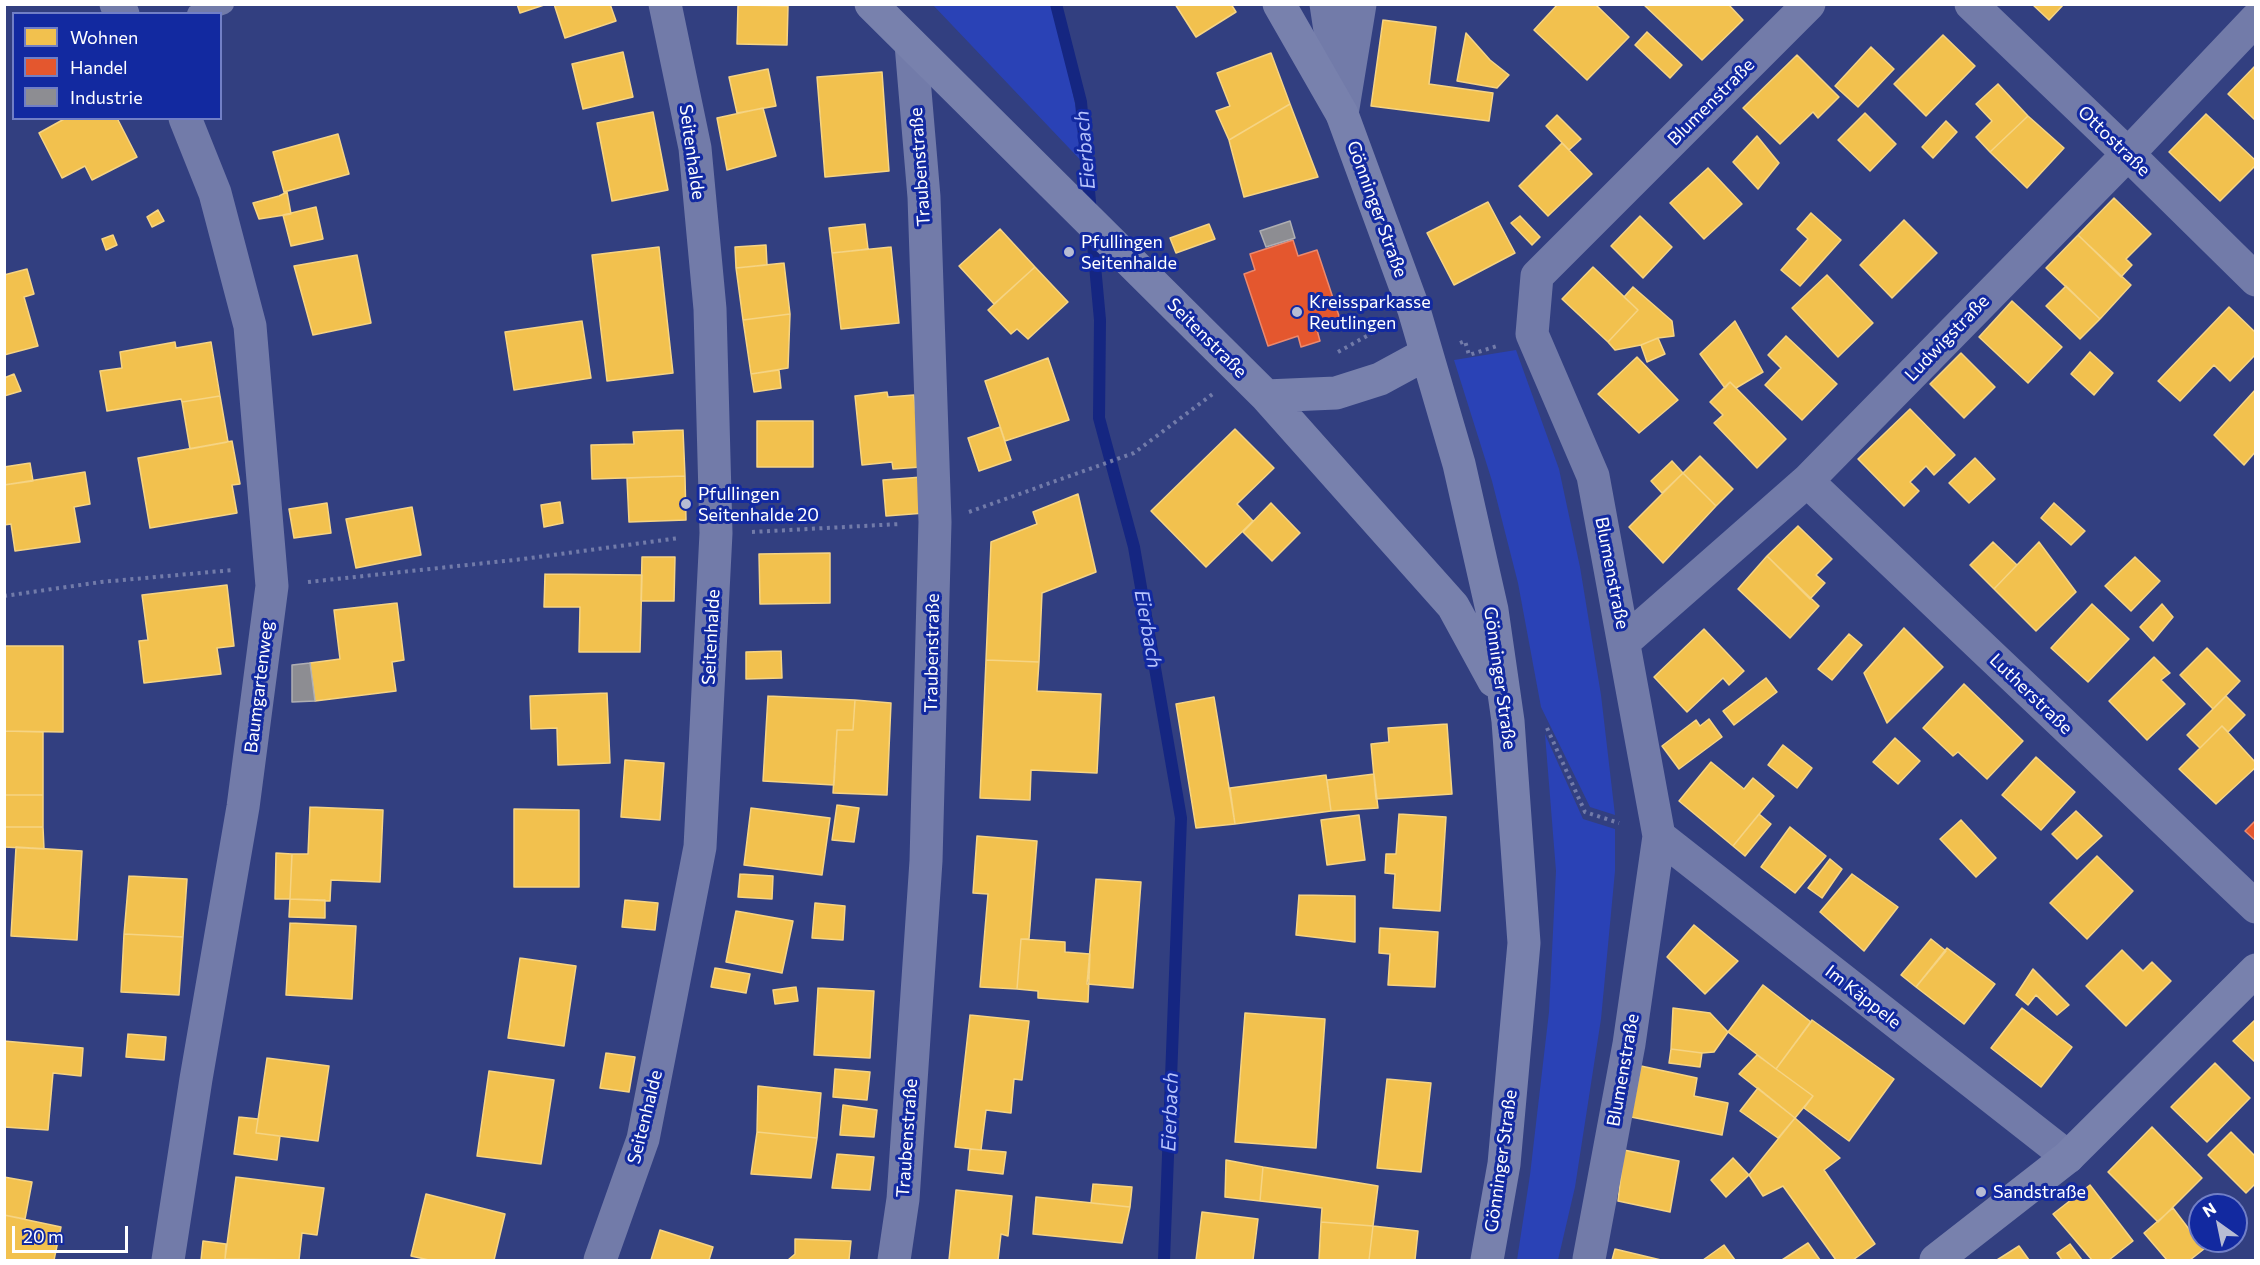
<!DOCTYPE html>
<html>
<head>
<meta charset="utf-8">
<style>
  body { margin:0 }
  #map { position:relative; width:2260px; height:1265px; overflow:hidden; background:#323f80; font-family:Commissioner,sans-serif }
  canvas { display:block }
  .frame { position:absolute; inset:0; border:6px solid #fff; pointer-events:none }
  .legend { position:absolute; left:12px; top:12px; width:210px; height:108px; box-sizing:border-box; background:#1229a0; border:2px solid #717fc6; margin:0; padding:8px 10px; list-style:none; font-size:18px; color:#fff }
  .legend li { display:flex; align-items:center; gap:12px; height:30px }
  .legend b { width:30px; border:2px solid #717fc6 }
  .north { position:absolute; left:2188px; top:1193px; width:60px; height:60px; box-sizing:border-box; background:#1229a0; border:2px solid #717fc6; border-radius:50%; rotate:327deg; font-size:16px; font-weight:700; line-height:24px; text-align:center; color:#fff }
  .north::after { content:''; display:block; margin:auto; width:21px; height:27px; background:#b7bcd3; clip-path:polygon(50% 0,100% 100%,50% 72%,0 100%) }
  .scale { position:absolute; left:12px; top:1226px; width:116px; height:27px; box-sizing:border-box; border:3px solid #fff; border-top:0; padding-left:8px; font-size:18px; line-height:21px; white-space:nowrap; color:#fff; -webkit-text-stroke:4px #1229a0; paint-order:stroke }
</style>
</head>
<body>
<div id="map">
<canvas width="2260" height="1265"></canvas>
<div class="frame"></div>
<ul class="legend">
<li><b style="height:16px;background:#f2c14e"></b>Wohnen</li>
<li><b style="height:16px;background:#e4572e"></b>Handel</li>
<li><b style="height:16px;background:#8d8d92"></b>Industrie</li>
</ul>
<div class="north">N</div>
<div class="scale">20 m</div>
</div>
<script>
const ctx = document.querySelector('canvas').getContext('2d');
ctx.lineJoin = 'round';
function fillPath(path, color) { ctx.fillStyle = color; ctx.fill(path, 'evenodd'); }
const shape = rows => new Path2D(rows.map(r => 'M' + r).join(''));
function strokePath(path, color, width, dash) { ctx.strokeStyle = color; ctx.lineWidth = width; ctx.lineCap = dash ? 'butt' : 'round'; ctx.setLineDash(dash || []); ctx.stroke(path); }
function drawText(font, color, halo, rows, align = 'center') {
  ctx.font = font + ' Commissioner,sans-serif'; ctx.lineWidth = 6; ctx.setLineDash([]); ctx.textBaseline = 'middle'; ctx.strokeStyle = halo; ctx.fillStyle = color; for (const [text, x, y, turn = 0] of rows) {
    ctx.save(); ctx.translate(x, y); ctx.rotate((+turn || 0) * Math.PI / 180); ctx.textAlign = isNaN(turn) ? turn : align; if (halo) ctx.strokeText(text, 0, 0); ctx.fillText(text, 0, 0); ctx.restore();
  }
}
const green = shape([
  [933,5,1054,5,1089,169],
  [1516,350,1559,469,1580,567,1601,695,1615,815,1590,807,1541,707,1518,583,1492,481,1454,360],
  [1545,734,1583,819,1615,829,1615,871,1601,1019,1575,1187,1558,1260,1517,1260,1530,1175,1549,1012,1556,871]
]);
const homes = shape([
  [517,4,547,4,520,13,517,4],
  [554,4,610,4,616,21,565,38,554,4],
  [726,4,788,4,788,6,726,4],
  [1175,4,1231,4,1236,12,1196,37,1175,4],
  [1558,4,1595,4,1629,37,1587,80,1534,30,1558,4],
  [1643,4,1728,4,1743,20,1702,60,1643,4],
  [2032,4,2064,4,2049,20,2032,4],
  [738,5,788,6,787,45,737,44,738,5],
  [1383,20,1436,27,1429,84,1493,93,1489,121,1371,106,1383,20],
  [1647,32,1682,65,1670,78,1635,45,1647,32],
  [1466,33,1490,60,1509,75,1497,88,1457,81,1466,33],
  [1943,35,1975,66,1926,116,1894,84,1943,35],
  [1871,47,1894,69,1858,107,1835,86,1871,47],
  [623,52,633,97,583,109,572,64,623,52],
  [1271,53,1290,104,1229,140,1216,111,1230,106,1217,73,1271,53],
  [1797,55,1839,97,1818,118,1813,112,1780,144,1743,108,1797,55],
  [2256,65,2256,121,2228,94,2256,65],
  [768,69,776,106,737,113,729,77,768,69],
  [882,72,889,171,825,177,817,77,882,72],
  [1998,84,2028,116,1990,152,1976,137,1992,121,1976,104,1998,84],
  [1290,104,1318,177,1244,197,1229,140,1290,104],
  [763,108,776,156,727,170,717,118,763,108],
  [653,112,668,190,612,201,597,123,653,112],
  [1865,113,1896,144,1870,171,1838,140,1865,113],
  [2206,114,2256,161,2256,165,2220,201,2169,152,2206,114],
  [1557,115,1581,139,1569,150,1546,126,1557,115],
  [2028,116,2064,148,2027,188,1990,152,2028,116],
  [66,118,117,118,137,157,92,180,85,166,62,178,39,133,66,118],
  [1946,121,1957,132,1933,158,1922,147,1946,121],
  [338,134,349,174,284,192,273,152,338,134],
  [1757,136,1779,163,1758,189,1733,162,1757,136],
  [1562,143,1592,174,1548,216,1519,186,1562,143],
  [1708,168,1742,204,1704,239,1670,203,1708,168],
  [287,192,291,214,259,219,253,203,279,196,287,192],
  [2114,198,2151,234,2126,259,2132,265,2121,277,2078,235,2114,198],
  [1488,202,1515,253,1454,285,1427,233,1488,202],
  [316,207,323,239,291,246,283,215,316,207],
  [158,210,164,221,152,227,147,217,158,210],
  [1811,213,1841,240,1800,286,1781,270,1808,239,1797,229,1811,213],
  [1520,216,1540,237,1532,245,1511,223,1520,216],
  [1640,216,1672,247,1643,278,1611,246,1640,216],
  [1904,220,1937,253,1892,298,1860,265,1904,220],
  [865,224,868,249,832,253,829,228,865,224],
  [1209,224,1215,239,1176,253,1170,238,1209,224],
  [1000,229,1035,267,994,304,959,266,1000,229],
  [113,235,117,245,106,250,102,239,113,235],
  [2078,235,2131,285,2100,319,2046,268,2078,235],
  [766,245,767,265,736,268,735,247,766,245],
  [659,247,673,373,607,381,592,255,659,247],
  [891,247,899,323,841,329,832,253,891,247],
  [357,255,371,323,313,335,294,266,357,255],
  [784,263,790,314,743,320,736,268,784,263],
  [1035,267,1068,302,1028,339,1017,329,1011,334,988,310,1035,267],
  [1593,267,1638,310,1608,342,1562,299,1593,267],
  [27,269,34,294,24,297,38,346,4,355,4,275,27,269],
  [1827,275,1873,323,1838,357,1792,308,1827,275],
  [2066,286,2100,319,2080,339,2046,306,2066,286],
  [1633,287,1672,321,1674,336,1658,338,1641,345,1615,350,1608,342,1638,310,1624,297,1633,287],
  [2012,301,2062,347,2028,383,1979,337,2012,301],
  [2229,307,2256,333,2256,354,2230,381,2214,365,2180,401,2158,381,2229,307],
  [790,314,788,368,751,374,743,320,790,314],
  [582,321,591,378,514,390,505,332,582,321],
  [1735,321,1763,372,1736,388,1730,382,1725,388,1700,354,1735,321],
  [1786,336,1837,384,1802,420,1765,385,1781,368,1768,355,1786,336],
  [1658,338,1665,354,1647,362,1641,345,1658,338],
  [175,342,176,348,211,342,220,396,182,402,181,399,107,411,100,371,122,368,120,352,175,342],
  [2090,352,2113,373,2094,395,2071,374,2090,352],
  [1961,353,1995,387,1964,418,1930,384,1961,353],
  [1637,357,1678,400,1639,433,1598,394,1637,357],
  [1048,358,1069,420,1005,441,985,381,1048,358],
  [779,370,781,388,754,392,751,374,779,370],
  [14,374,21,391,4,396,4,378,14,374],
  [1730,382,1786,439,1757,468,1714,423,1723,415,1710,402,1730,382],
  [2256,389,2256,451,2244,465,2214,435,2256,389],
  [887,392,888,397,914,395,921,467,893,469,892,462,862,465,855,396,887,392],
  [220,396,228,442,190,449,182,402,220,396],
  [1910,409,1955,455,1934,475,1926,466,1910,482,1919,491,1904,506,1858,459,1910,409],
  [757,421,813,421,813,467,757,467,757,421],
  [1000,427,1011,460,979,471,968,438,1000,427],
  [1235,429,1274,468,1237,504,1253,521,1206,567,1151,511,1235,429],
  [683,430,685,476,592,479,591,445,634,444,633,432,683,430],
  [232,441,240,484,232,485,237,513,150,528,138,458,232,441],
  [1700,456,1733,489,1716,506,1683,473,1700,456],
  [1975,458,1995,479,1969,503,1949,483,1975,458],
  [1672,461,1683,473,1662,493,1651,481,1672,461],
  [30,463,33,481,4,485,4,467,30,463],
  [85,472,90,504,74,507,80,542,15,551,11,524,4,525,4,485,85,472],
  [1683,473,1716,506,1663,563,1629,527,1683,473],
  [685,476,686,520,629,522,627,478,685,476],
  [922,477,925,513,886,516,883,480,922,477],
  [1078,494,1096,572,1042,593,1039,662,986,660,991,542,1037,524,1033,512,1078,494],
  [560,502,563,523,544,527,541,505,560,502],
  [327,503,331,533,294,538,289,509,327,503],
  [1271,503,1300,533,1272,561,1243,532,1271,503],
  [2054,503,2085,531,2071,545,2041,518,2054,503],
  [412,507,421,555,356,568,346,519,412,507],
  [1798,526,1832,559,1816,575,1825,583,1810,599,1767,556,1798,526],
  [1993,542,2017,565,1994,589,1970,565,1993,542],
  [2039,542,2076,592,2036,631,1994,589,2039,542],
  [830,553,830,603,760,604,759,554,830,553],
  [1767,556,1819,606,1790,638,1738,589,1767,556],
  [642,557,675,557,674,601,641,601,642,557],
  [2135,557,2160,581,2131,611,2105,586,2135,557],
  [545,574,642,575,640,652,579,652,580,607,544,607,545,574],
  [227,585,234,646,217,648,221,674,144,683,139,641,148,640,142,595,227,585],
  [397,603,404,660,392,662,396,691,315,701,310,663,340,659,334,610,397,603],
  [2092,604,2129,639,2088,682,2051,648,2092,604],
  [2162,604,2173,617,2153,641,2140,627,2162,604],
  [1904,628,1943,667,1887,723,1864,673,1904,628],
  [1704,629,1744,671,1729,685,1723,678,1687,712,1654,677,1704,629],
  [1849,634,1862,645,1832,680,1818,669,1849,634],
  [4,646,63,646,63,732,4,731,4,646],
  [2207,648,2240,681,2213,709,2180,675,2207,648],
  [781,651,782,678,746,679,746,652,781,651],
  [2154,657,2170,673,2161,680,2185,704,2147,740,2109,701,2154,657],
  [986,660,1039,662,1037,691,1101,694,1097,773,1031,770,1030,800,980,798,986,660],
  [1766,678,1777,692,1734,725,1723,711,1766,678],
  [1964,684,2023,741,1987,779,1958,752,1953,756,1923,728,1964,684],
  [607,693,610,763,558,765,557,728,531,729,530,696,607,693],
  [768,696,855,700,853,730,837,730,834,785,763,781,768,696],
  [2226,696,2245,715,2228,732,2222,726,2200,748,2187,735,2226,696],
  [1214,697,1235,824,1196,828,1176,704,1214,697],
  [855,700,891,703,887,795,833,793,837,730,853,730,855,700],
  [1709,719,1722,737,1679,769,1662,746,1696,720,1700,726,1709,719],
  [1447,724,1452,794,1376,799,1371,744,1389,742,1388,728,1447,724],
  [2222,726,2256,763,2256,767,2216,804,2179,769,2222,726],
  [4,731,43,732,43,795,4,795,4,731],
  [1895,738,1920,761,1898,784,1873,762,1895,738],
  [1783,745,1812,768,1797,788,1768,765,1783,745],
  [2036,757,2075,792,2041,830,2002,795,2036,757],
  [625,760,664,763,660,820,621,817,625,760],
  [1711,762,1744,789,1753,778,1774,796,1733,846,1679,801,1711,762],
  [1374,774,1378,808,1331,811,1327,780,1374,774],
  [1326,775,1331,811,1235,824,1230,788,1326,775],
  [4,795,43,795,43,827,4,827,4,795],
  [837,805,859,808,854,842,832,840,837,805],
  [310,807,383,810,380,882,331,880,330,901,290,899,292,854,308,854,310,807],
  [751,808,830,818,822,875,744,865,751,808],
  [514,809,579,810,579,887,514,887,514,809],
  [2076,811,2102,836,2077,859,2052,834,2076,811],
  [1399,814,1446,817,1440,911,1393,908,1395,874,1385,873,1386,854,1396,854,1399,814],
  [1759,814,1771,824,1745,856,1733,846,1759,814],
  [1359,815,1365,860,1327,865,1321,820,1359,815],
  [1961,820,1996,858,1976,877,1940,839,1961,820],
  [4,827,43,827,44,849,4,847,4,827],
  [1790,827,1826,856,1795,893,1761,867,1790,827],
  [977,836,1037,841,1029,939,1021,939,1017,989,980,987,988,894,973,893,977,836],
  [16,847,82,851,77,940,11,936,16,847],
  [276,853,292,854,290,899,275,899,276,853],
  [2097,856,2133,891,2087,939,2050,903,2097,856],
  [1830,859,1842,869,1822,898,1808,888,1830,859],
  [740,874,773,876,772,899,738,897,740,874],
  [1852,874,1898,907,1864,951,1820,912,1852,874],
  [129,876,187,879,183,937,124,934,129,876],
  [1096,879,1141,882,1133,988,1087,984,1096,879],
  [1299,895,1355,896,1355,942,1296,935,1299,895],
  [290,899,325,900,325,918,289,917,290,899],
  [625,900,658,903,655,930,622,927,625,900],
  [815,903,845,906,843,940,812,938,815,903],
  [736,911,793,921,782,973,726,962,736,911],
  [290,923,356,926,352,999,286,995,290,923],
  [1694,925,1738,961,1705,994,1667,957,1694,925],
  [1380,928,1438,932,1435,987,1388,985,1390,954,1379,953,1380,928],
  [124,934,183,937,179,995,121,992,124,934],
  [1021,939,1065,942,1065,952,1090,954,1088,1002,1038,998,1038,991,1017,989,1021,939],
  [1931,939,1946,951,1916,987,1901,975,1931,939],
  [1947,948,1995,984,1964,1024,1916,987,1947,948],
  [2122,950,2143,971,2152,962,2171,981,2126,1026,2086,986,2122,950],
  [520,958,576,966,564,1046,508,1038,520,958],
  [715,968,750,974,746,993,711,987,715,968],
  [2033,969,2069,1005,2057,1015,2036,995,2028,1005,2016,995,2033,969],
  [1763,985,1811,1022,1776,1069,1728,1032,1763,985],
  [796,987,798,1001,775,1004,773,990,796,987],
  [818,988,874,991,870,1058,814,1055,818,988],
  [1673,1008,1710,1013,1728,1032,1714,1052,1702,1053,1671,1049,1673,1008],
  [2022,1008,2072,1047,2041,1087,1991,1048,2022,1008],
  [1245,1013,1325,1019,1316,1148,1235,1142,1245,1013],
  [970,1015,1029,1021,1022,1080,1014,1079,1011,1113,986,1110,981,1150,955,1147,970,1015],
  [2256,1019,2256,1063,2233,1041,2256,1019],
  [1812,1020,1894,1079,1849,1141,1804,1108,1813,1096,1776,1069,1812,1020],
  [128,1034,166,1037,164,1060,126,1057,128,1034],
  [4,1041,83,1048,81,1076,53,1073,48,1130,4,1127,4,1041],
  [1671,1049,1702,1053,1700,1067,1669,1063,1671,1049],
  [606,1053,635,1057,629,1092,600,1088,606,1053],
  [1757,1055,1813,1096,1795,1118,1739,1074,1757,1055],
  [267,1058,329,1066,318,1141,256,1133,267,1058],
  [2215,1063,2250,1098,2207,1142,2171,1107,2215,1063],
  [1641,1066,1697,1078,1694,1096,1728,1103,1722,1135,1631,1117,1641,1066],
  [835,1069,870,1072,867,1100,833,1097,835,1069],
  [489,1071,554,1080,541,1164,477,1156,489,1071],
  [1387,1079,1431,1083,1421,1172,1377,1168,1387,1079],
  [758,1086,821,1093,817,1138,757,1132,758,1086],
  [1758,1088,1795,1118,1778,1138,1740,1111,1758,1088],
  [843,1105,877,1110,874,1137,840,1135,843,1105],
  [239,1117,258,1119,256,1133,280,1136,277,1160,234,1154,239,1117],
  [1795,1118,1840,1158,1824,1170,1875,1244,1853,1260,1836,1260,1783,1186,1763,1196,1749,1175,1795,1118],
  [2152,1127,2202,1178,2158,1222,2108,1172,2152,1127],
  [757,1132,817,1138,811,1178,751,1174,757,1132],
  [2231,1132,2256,1157,2256,1183,2246,1193,2208,1155,2231,1132],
  [970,1149,1006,1152,1003,1174,968,1170,970,1149],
  [1624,1150,1679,1161,1670,1212,1618,1201,1624,1150],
  [837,1154,874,1157,870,1190,832,1188,837,1154],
  [1733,1158,1749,1175,1726,1197,1711,1180,1733,1158],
  [1226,1160,1263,1167,1260,1201,1225,1197,1226,1160],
  [1263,1167,1378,1186,1373,1226,1321,1222,1322,1208,1260,1201,1263,1167],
  [4,1177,32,1182,25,1219,4,1215,4,1177],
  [236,1177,324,1188,317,1235,302,1233,299,1260,225,1259,236,1177],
  [1093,1184,1132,1187,1130,1207,1091,1203,1093,1184],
  [2090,1185,2133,1241,2109,1260,2092,1260,2053,1214,2090,1185],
  [956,1190,1012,1196,1008,1236,1001,1234,998,1260,949,1260,956,1190],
  [426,1194,505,1214,494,1260,429,1260,411,1256,426,1194],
  [1036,1197,1130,1207,1122,1243,1033,1234,1036,1197],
  [2173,1208,2204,1249,2190,1260,2167,1260,2144,1233,2173,1208],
  [1202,1212,1258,1219,1253,1260,1196,1260,1202,1212],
  [4,1215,61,1227,54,1260,4,1260,4,1215],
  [1321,1222,1373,1226,1369,1260,1319,1260,1321,1222],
  [1373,1226,1418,1231,1415,1260,1369,1260,1373,1226],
  [660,1230,713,1247,709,1260,651,1260,660,1230],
  [795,1239,851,1241,849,1260,788,1260,795,1254,795,1239],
  [203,1241,226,1244,225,1260,201,1260,203,1241],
  [1808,1243,1820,1260,1782,1260,1808,1243],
  [2070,1244,2082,1260,2062,1260,2057,1253,2070,1244],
  [1724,1245,1735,1260,1703,1260,1724,1245],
  [2019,1246,2029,1260,1997,1260,2019,1246],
  [1615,1249,1661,1260,1612,1260,1615,1249]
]);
const shops = shape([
  [1293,240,1298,256,1317,250,1341,322,1317,330,1320,341,1301,347,1298,336,1268,346,1244,274,1255,270,1250,254,1293,240],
  [2256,820,2256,841,2245,831,2256,820]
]);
const industry = shape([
  [1290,221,1295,238,1266,247,1260,231,1290,221],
  [310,663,315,701,292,702,292,665,310,663]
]);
const stream = shape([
  [1056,4,1081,102,1091,213],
  [1092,233,1100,320,1099,418,1134,547,1181,818,1164,1260]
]);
const path = shape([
  [1460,343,1465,341,1469,355,1497,346],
  [1338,352,1381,328],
  [969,512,1134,453,1214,393],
  [752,532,900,524],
  [308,582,523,559,679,538],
  [4,596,101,582,233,570],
  [1547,728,1585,812,1619,823]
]);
const service = shape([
  [197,14,224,4]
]);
const minor = shape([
  [116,4,123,14],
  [1326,4,1338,83],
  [1971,4,2128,154,2256,280],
  [1342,114,1360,4],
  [1807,481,2256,907],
  [1625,641,1807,481,2128,154,2256,19],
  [1659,836,2068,1157],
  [1589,1259,1629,1044,1659,836,1593,476,1532,334,1537,276,1809,4],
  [168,1260,196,1079,243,807,272,586,250,326,215,193,185,118],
  [600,1260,643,1139,700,847,716,533,710,309,695,148,665,4],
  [894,1260,903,1199,926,861,935,522,924,197,911,44]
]);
const secondary = shape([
  [871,4,1266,396,1453,606,1494,681],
  [1279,4,1342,114,1414,310,1459,464,1492,610,1508,721,1524,943,1504,1164,1487,1260],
  [1266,396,1336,393,1380,379,1426,354],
  [1936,1260,2068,1157,2256,970]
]);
const markers = [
  [1069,252,6,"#b7bcd3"],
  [1297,312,6,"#b7bcd3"],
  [686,504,6,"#b7bcd3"],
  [1981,1192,6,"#b7bcd3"]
];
const streetNames = [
  ["Blumenstraße",1711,102,-45],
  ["Ottostraße",2114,141,44],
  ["Seitenhalde",692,152,82],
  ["Traubenstraße",920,167,-94],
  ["Gönninger Straße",1377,209,70],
  ["Seitenstraße",1207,338,45],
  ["Ludwigstraße",1947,338,-46],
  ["Blumenstraße",1612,573,79],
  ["Seitenhalde",711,637,-87],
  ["Traubenstraße",932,653,-89],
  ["Gönninger Straße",1500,678,82],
  ["Baumgartenweg",259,687,-83],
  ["Lutherstraße",2031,694,44],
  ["Im Käppele",1863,997,38],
  ["Blumenstraße",1623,1070,-80],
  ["Seitenhalde",645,1117,-76],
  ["Traubenstraße",907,1138,-86],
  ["Gönninger Straße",1501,1161,-82]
];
const poiNames = [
  ["Pfullingen",1081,242],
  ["Seitenhalde",1081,263],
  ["Kreissparkasse",1309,302],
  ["Reutlingen",1309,323],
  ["Pfullingen",698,494],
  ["Seitenhalde 20",698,515],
  ["Sandstraße",1993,1192]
];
const waterNames = [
  ["Eierbach",1085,150,-95],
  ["Eierbach",1148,629,80],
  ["Eierbach",1170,1112,-88]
];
fillPath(green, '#2a42b6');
fillPath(homes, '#f2c14e');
strokePath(homes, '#f6d483', 1.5);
fillPath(shops, '#e4572e');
strokePath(shops, '#ec896d', 1.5);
fillPath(industry, '#8d8d92');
strokePath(industry, '#afafb3', 1.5);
strokePath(stream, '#152681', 12);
strokePath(path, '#727ba9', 4, [3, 4.5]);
strokePath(service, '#727ba9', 20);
strokePath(minor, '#727ba9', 33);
strokePath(secondary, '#7881ad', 33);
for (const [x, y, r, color] of markers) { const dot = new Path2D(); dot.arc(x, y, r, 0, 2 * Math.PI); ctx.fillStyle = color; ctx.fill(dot); strokePath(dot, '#1229a0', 2); }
drawText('18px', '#fff', '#1229a0', streetNames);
drawText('18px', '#fff', '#1229a0', poiNames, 'left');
drawText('italic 20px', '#b7c3fb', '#1229a0', waterNames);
</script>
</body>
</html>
